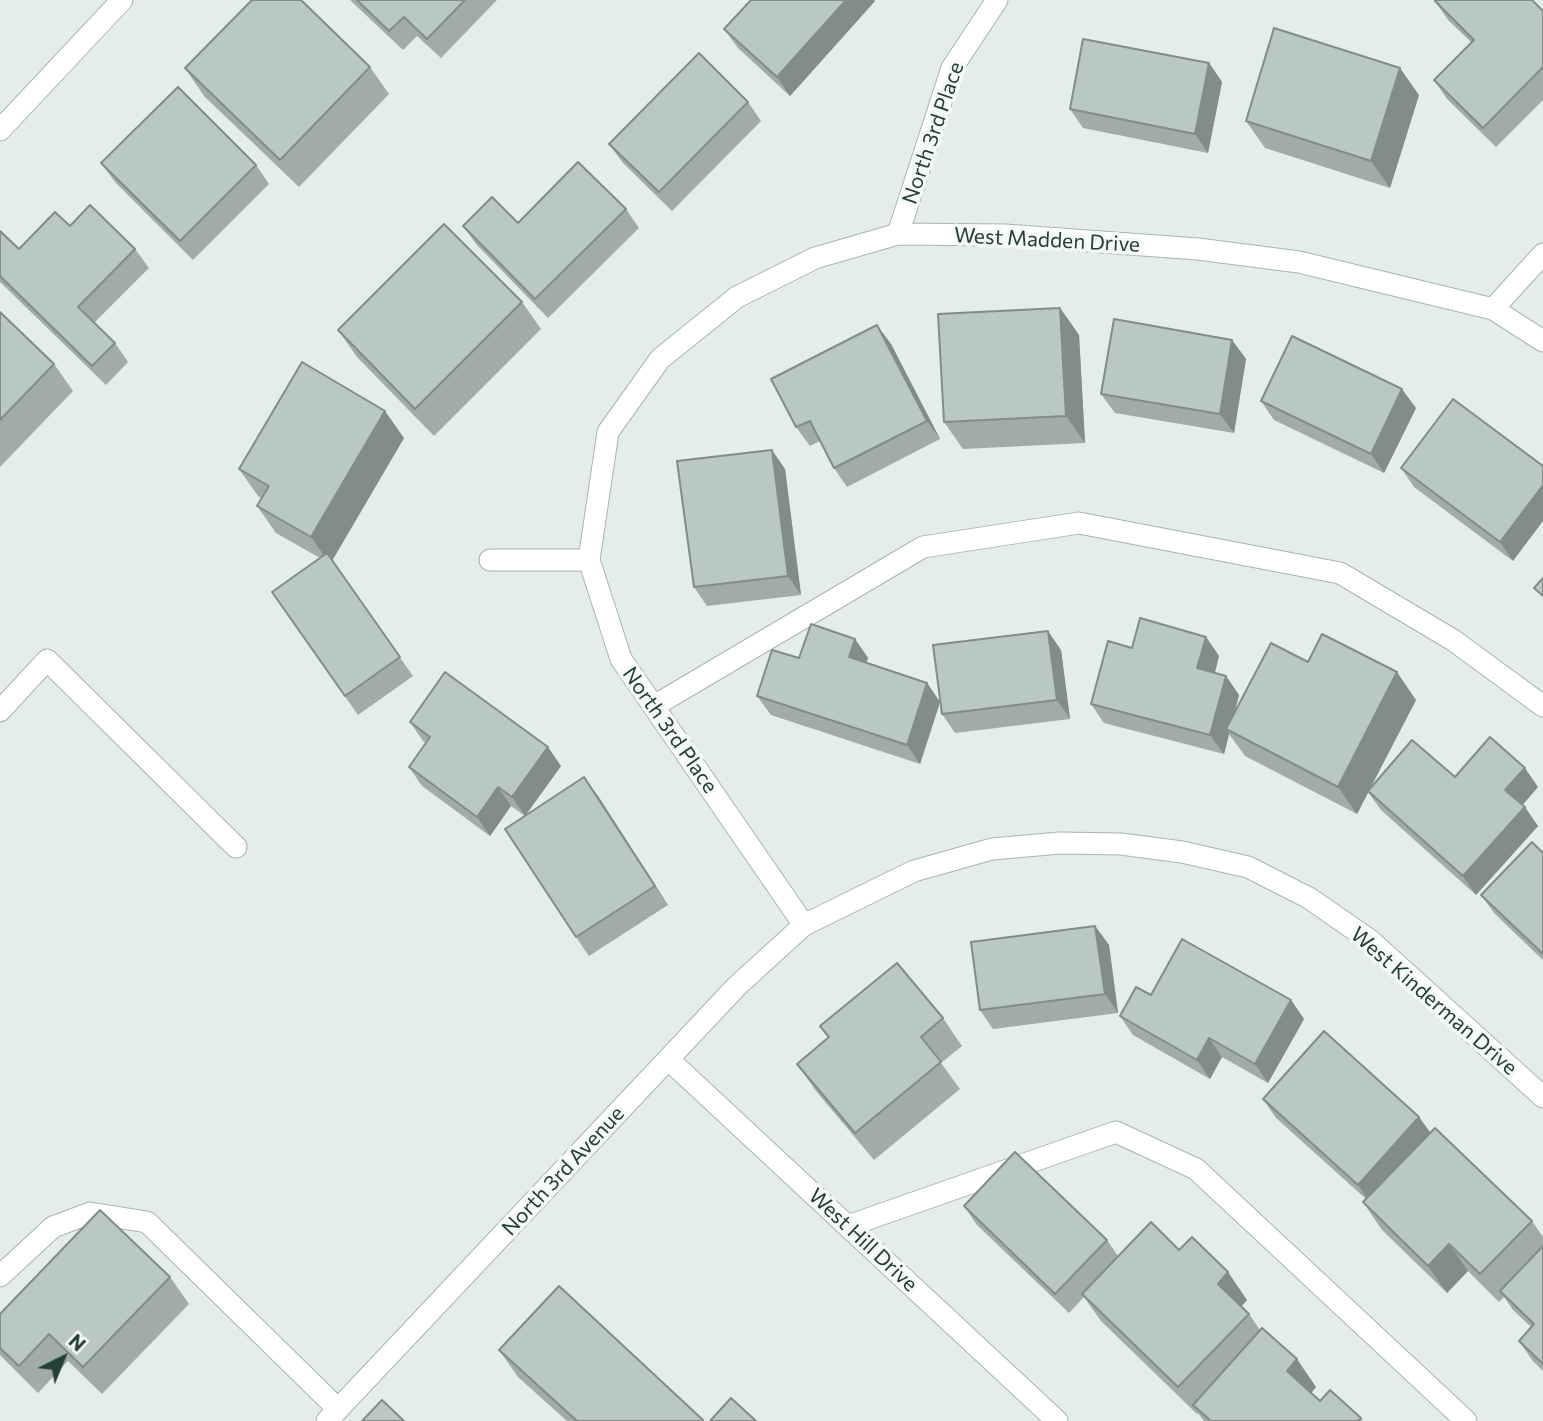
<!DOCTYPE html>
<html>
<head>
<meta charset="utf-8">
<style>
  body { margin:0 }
  #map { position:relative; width:1543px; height:1421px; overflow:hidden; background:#e4ede9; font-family:Commissioner,sans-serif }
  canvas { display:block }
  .north { position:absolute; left:28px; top:1323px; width:70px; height:70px; -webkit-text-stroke:5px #f4f9f7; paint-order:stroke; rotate:43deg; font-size:19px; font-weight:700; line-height:28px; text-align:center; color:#243e38 }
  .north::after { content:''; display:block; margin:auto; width:24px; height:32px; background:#243e38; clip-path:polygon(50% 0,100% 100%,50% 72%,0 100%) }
</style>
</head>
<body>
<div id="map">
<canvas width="1543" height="1421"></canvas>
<div class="north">N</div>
</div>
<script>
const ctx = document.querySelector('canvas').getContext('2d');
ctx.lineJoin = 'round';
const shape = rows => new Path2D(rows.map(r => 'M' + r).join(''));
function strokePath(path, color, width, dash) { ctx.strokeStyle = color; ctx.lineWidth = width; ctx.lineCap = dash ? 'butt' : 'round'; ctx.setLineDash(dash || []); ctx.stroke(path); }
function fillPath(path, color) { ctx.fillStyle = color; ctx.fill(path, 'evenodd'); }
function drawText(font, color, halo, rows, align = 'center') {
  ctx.font = font + ' Commissioner,sans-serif'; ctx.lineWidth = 7; ctx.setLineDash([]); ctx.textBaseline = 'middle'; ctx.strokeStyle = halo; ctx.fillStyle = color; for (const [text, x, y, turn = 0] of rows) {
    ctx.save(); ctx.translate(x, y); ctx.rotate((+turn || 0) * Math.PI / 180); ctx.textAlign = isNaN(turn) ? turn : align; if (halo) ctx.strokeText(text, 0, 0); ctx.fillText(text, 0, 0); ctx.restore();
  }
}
const minor = shape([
  [0,130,122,0],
  [898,234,952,68,997,0],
  [1493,309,1543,254],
  [490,560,589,560],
  [654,706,923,547,1079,523,1340,573,1453,640,1543,706],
  [0,711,47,660,236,847],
  [804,925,621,659,589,560,608,432,660,359,737,297,815,258,898,234,1005,235,1198,249,1299,262,1493,309,1543,341],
  [668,1059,1057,1421],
  [848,1226,1116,1132,1196,1169,1466,1421],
  [0,1276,53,1227,90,1213,147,1222,338,1409],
  [327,1421,737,986,804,925,914,871,992,849,1060,843,1121,844,1182,852,1248,867,1309,898,1371,941,1543,1097]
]);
const wall = shape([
  [350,0,497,0,441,58,417,36,403,50],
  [875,1,790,96,738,48,724,29],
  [1435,1,1543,11,1543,100,1496,147,1447,99,1434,80,1471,42,1448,20],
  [1209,63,1222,82,1208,153,1083,128,1070,109],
  [370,67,389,94,299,187,204,96,185,68],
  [1419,95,1390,188,1265,148,1246,121],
  [748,102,761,121,672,211,623,163,609,144],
  [101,163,256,165,269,184,193,260,115,182],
  [626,209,639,228,548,318,477,245,463,226,518,223],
  [0,231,19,249,135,249,149,268,94,323,115,343,128,362,106,385,0,282],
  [522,302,541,329,434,436,357,357,338,330],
  [1060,308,1079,335,1085,443,963,449,944,422],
  [0,312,54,364,73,391,0,467],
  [1232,340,1246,359,1234,433,1115,413,1101,394],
  [891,344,940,439,847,487,834,468,820,441,810,446,796,427],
  [1453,399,1513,561,1414,487,1401,468],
  [1261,401,1416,408,1384,473,1274,420],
  [404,438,332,561,413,676,358,715,272,592,320,558,276,533,257,506,261,498,258,496,239,469],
  [785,469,801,595,707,606,694,587],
  [1206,637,1219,656,1215,673,1226,676,1239,695,1234,713,1308,662,1416,700,1370,788,1455,777,1538,787,1522,805,1538,826,1476,895,1381,810,1368,792,1357,814,1245,756,1229,734,1224,754,1104,723,1091,704,1132,648],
  [855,639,868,658,866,663,927,683,940,702,920,764,771,715,757,696,799,658],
  [1061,650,1070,719,955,733,942,714],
  [410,722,561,766,525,816,511,806,490,836,422,786,409,767,426,743,423,741],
  [598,796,668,905,589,956,576,937],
  [1543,853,1543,960,1495,914,1481,895],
  [1095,926,1109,945,1118,1013,993,1029,980,1010],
  [1151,995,1291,1000,1304,1019,1268,1083,1222,1057,1210,1079,1133,1035,1120,1016],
  [943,1018,962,1046,941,1063,960,1089,874,1160,816,1091,797,1064,828,1038,820,1026],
  [1263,1099,1430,1133,1532,1221,1543,1237,1543,1371,1532,1360,1519,1341,1531,1327,1513,1310,1504,1297,1499,1302,1468,1271,1447,1293,1382,1230,1363,1202,1366,1199,1276,1118],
  [964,1206,1107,1240,1118,1256,1179,1250,1247,1300,1241,1307,1249,1314,1260,1330,1316,1387,1311,1393,1320,1401,1361,1418,1363,1421,1204,1421,1198,1413,1197,1414,1101,1321,1084,1297,1069,1313,977,1225],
  [170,1277,189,1304,102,1394,68,1361,38,1393,0,1355,0,1314],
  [499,1350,703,1420,704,1421,567,1421,518,1377]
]);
const shadedWall = shape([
  [846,0,874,0,875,1,790,96,777,77],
  [1209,63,1222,82,1208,153,1195,134],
  [1400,68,1419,95,1390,188,1371,161],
  [1060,308,1079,335,1085,443,1066,416],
  [877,325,891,344,940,439,927,421],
  [1232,340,1246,359,1234,433,1220,414],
  [1402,389,1416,408,1384,473,1371,454],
  [385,411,404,438,330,564,311,537],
  [772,450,785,469,801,595,788,576],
  [1543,485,1543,521,1513,561,1500,542],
  [1048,631,1061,650,1070,719,1057,700],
  [1206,637,1219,656,1211,687,1197,668],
  [855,639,868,658,862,676,849,657],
  [1397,672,1416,700,1357,814,1338,787],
  [1226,676,1239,695,1230,731,1226,729,1229,734,1224,754,1210,735],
  [927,683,940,702,920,764,907,745],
  [548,747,561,766,525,816,512,797],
  [1525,768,1538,787,1519,809,1505,790],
  [584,777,598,796,668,905,655,886],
  [498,787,511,806,490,836,477,817],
  [1525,807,1538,826,1476,895,1463,876],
  [1095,926,1109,945,1118,1013,1105,994],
  [1291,1000,1304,1019,1268,1083,1255,1064],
  [1209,1038,1222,1057,1210,1079,1197,1060],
  [1419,1117,1433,1136,1371,1204,1358,1185],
  [1449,1244,1468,1271,1447,1293,1428,1266],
  [1228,1272,1247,1300,1237,1311,1218,1284],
  [1297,1359,1316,1387,1306,1399,1287,1371]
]);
const building = shape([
  [252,0,301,0,370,67,280,160,185,68,252,0],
  [357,0,465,0,427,39,404,17,389,31,357,0],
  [751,0,846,0,777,77,724,29,751,0],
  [1435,0,1532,0,1543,11,1543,67,1483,128,1434,80,1474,40,1435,1,1435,0],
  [1274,28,1400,68,1371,161,1246,121,1274,28],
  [1083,39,1209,63,1195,134,1070,109,1083,39],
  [699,53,748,102,659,192,609,144,699,53],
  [178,87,256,165,180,241,101,163,178,87],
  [578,162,626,209,535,299,463,226,492,197,518,223,578,162],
  [90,205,135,249,78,307,115,343,92,366,0,276,0,231,19,249,55,212,70,226,90,205],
  [444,224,522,302,415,409,338,330,444,224],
  [1060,308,1066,416,944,422,938,314,1060,308],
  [0,312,54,364,0,420,0,312],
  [1114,319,1232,340,1220,414,1101,394,1114,319],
  [877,325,927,421,834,468,810,421,796,427,771,379,877,325],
  [1292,336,1402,389,1371,454,1261,401,1292,336],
  [302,362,385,411,311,537,257,506,269,486,239,469,302,362],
  [1453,399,1543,466,1543,485,1500,542,1401,468,1453,399],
  [772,450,788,576,694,587,677,461,772,450],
  [327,553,400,657,345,696,272,592,327,553],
  [1543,578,1543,596,1534,588,1543,578],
  [1140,618,1206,637,1197,668,1226,676,1210,735,1091,704,1108,641,1132,648,1140,618],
  [811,624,855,639,849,657,927,683,907,745,757,696,772,650,799,658,811,624],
  [1048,631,1057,700,942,714,933,645,1048,631],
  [1322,634,1397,672,1338,787,1226,729,1271,643,1308,662,1322,634],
  [445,672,548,747,512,797,498,787,477,817,409,767,430,737,410,722,445,672],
  [1490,737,1525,768,1505,790,1525,807,1463,876,1368,791,1412,740,1455,777,1490,737],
  [584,777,655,886,576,937,505,829,584,777],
  [1532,842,1543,853,1543,954,1481,895,1532,842],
  [1095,926,1105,994,980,1010,971,942,1095,926],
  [1182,939,1291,1000,1255,1064,1209,1038,1197,1060,1120,1016,1136,987,1151,995,1182,939],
  [897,963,943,1018,921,1037,941,1062,855,1133,797,1064,829,1037,820,1026,897,963],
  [1324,1031,1419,1117,1358,1185,1263,1099,1324,1031],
  [1435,1128,1532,1221,1480,1274,1449,1244,1428,1266,1363,1202,1435,1128],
  [1015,1152,1107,1240,1055,1294,964,1206,1015,1152],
  [100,1210,170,1277,83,1367,49,1334,19,1366,0,1348,0,1314,100,1210],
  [1151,1222,1179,1250,1192,1237,1228,1272,1218,1284,1249,1314,1178,1387,1082,1294,1151,1222],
  [1543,1246,1543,1364,1519,1341,1534,1324,1500,1291,1543,1246],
  [559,1286,703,1420,701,1421,577,1421,499,1350,559,1286],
  [1262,1328,1297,1359,1287,1371,1320,1401,1330,1390,1361,1418,1358,1421,1211,1421,1193,1405,1262,1328],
  [731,1398,756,1421,710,1421,731,1398],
  [382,1400,404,1421,362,1421,382,1400]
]);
const streetNames = [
  ["North 3rd Place",933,133,-71],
  ["West Madden Drive",1047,240,3],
  ["North 3rd Place",670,730,55],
  ["West Kinderman Drive",1434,1001,41],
  ["North 3rd Avenue",563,1171,-47],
  ["West Hill Drive",863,1240,43]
];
strokePath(minor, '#a7b5b0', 23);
strokePath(minor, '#fff', 21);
fillPath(wall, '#9faca7');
fillPath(shadedWall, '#828c88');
fillPath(building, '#b9c8c2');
strokePath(building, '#828c88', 2);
drawText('21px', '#243e38', '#f4f9f7', streetNames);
</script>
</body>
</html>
